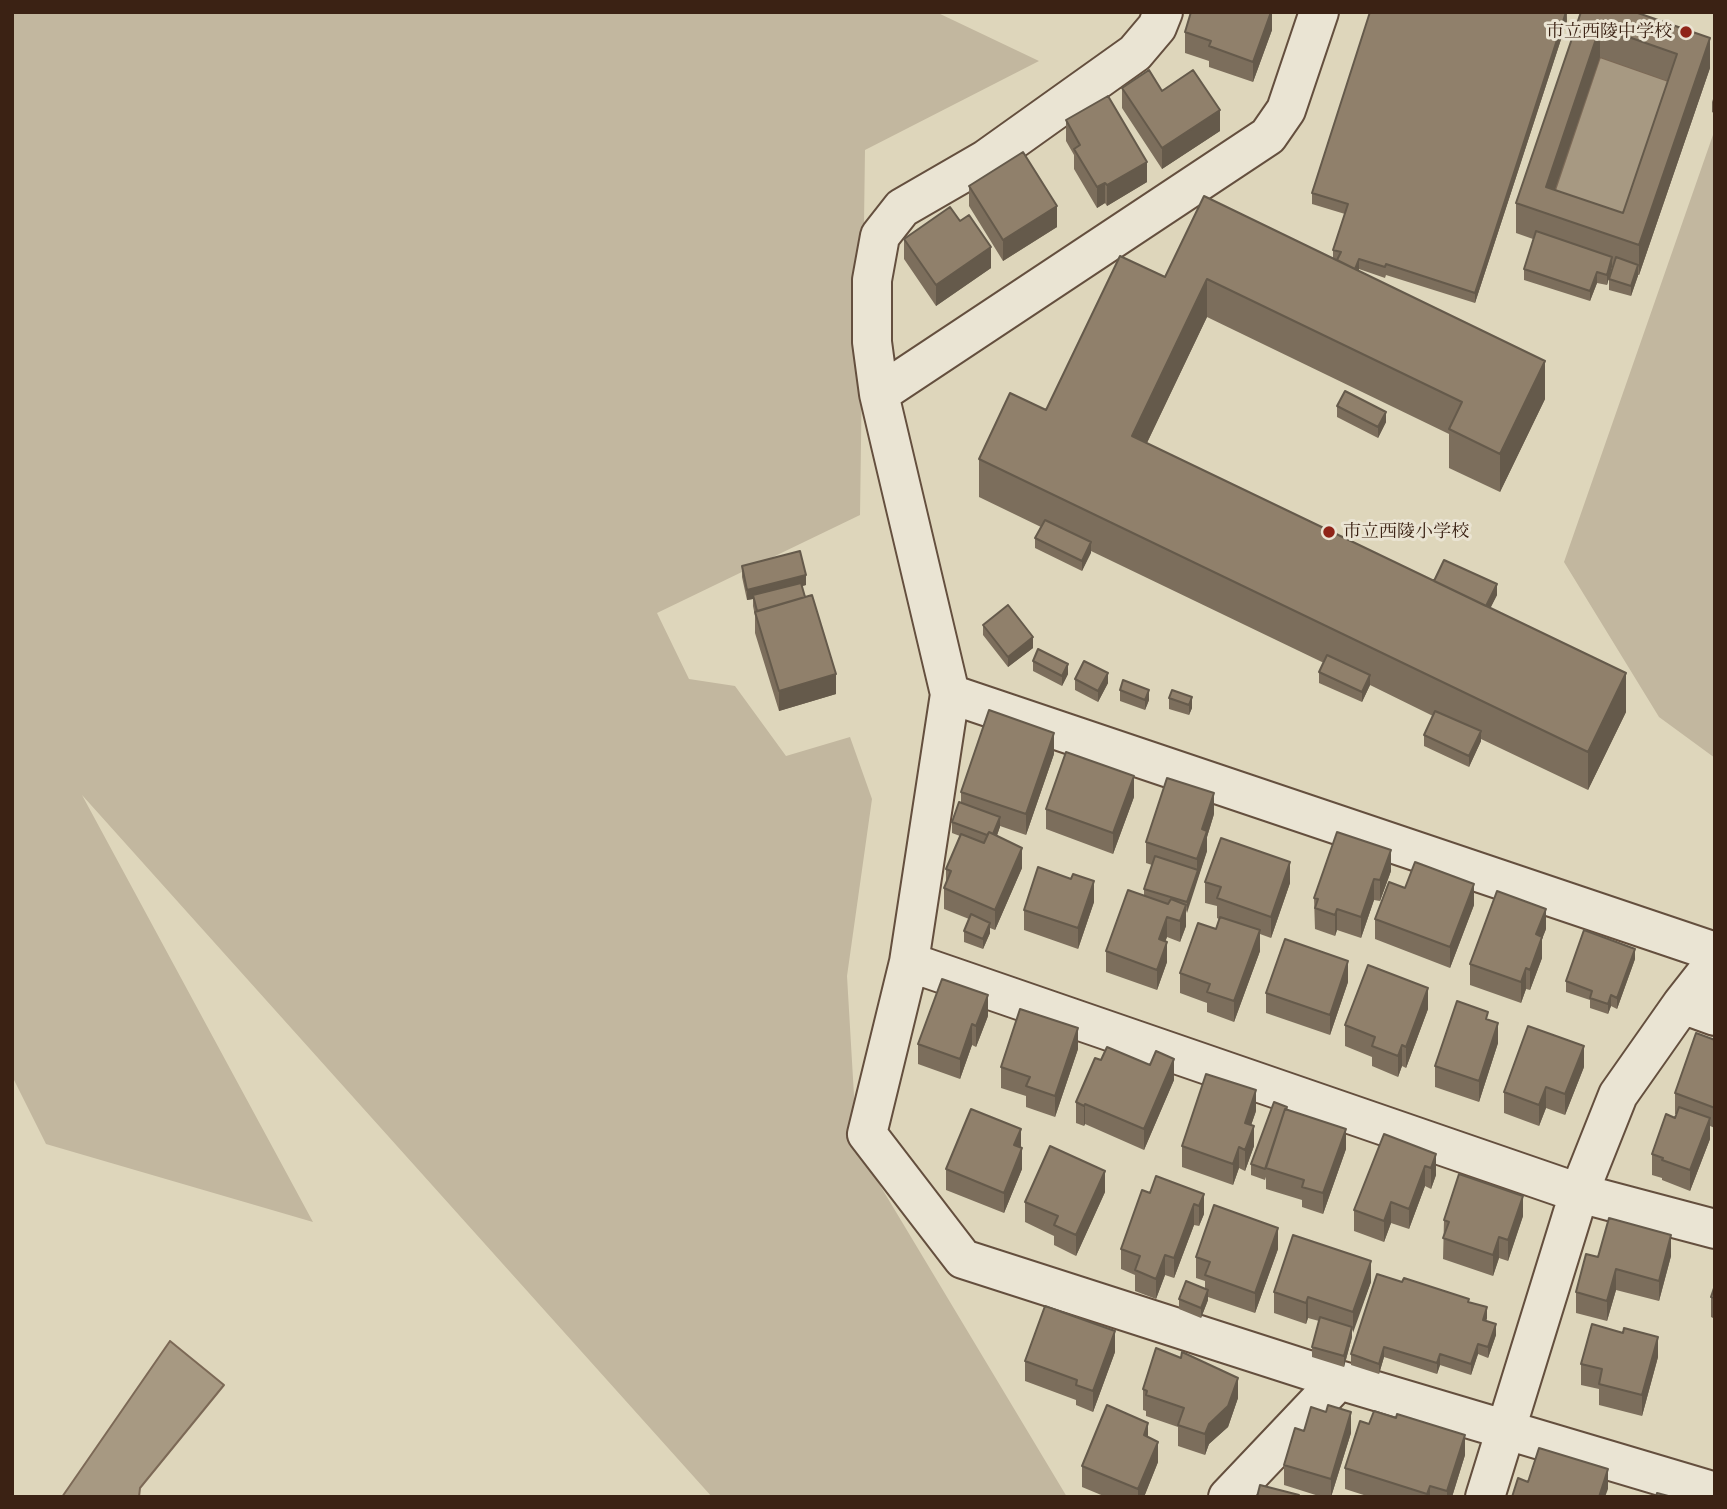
<!DOCTYPE html>
<html>
<head>
<meta charset="utf-8">
<style>
  body { margin:0 }
  #map { position:relative; width:1727px; height:1509px; overflow:hidden; background:#ded6bb; font-family:"Libre Caslon Text",serif }
  canvas { display:block }
  .frame { position:absolute; inset:0; border:14px solid #3b2214; pointer-events:none }
</style>
</head>
<body>
<div id="map">
<canvas width="1727" height="1509"></canvas>
<div class="frame"></div>
</div>
<script>
const ctx = document.querySelector('canvas').getContext('2d');
ctx.lineJoin = 'round';
function fillPath(path, color) { ctx.fillStyle = color; ctx.fill(path, 'evenodd'); }
const shape = rows => new Path2D(rows.map(r => 'M' + r).join(''));
function strokePath(path, color, width, dash) { ctx.strokeStyle = color; ctx.lineWidth = width; ctx.lineCap = dash ? 'butt' : 'round'; ctx.setLineDash(dash || []); ctx.stroke(path); }
function drawText(font, color, halo, rows, align = 'center') {
  ctx.font = font + ' "Libre Caslon Text","Noto Serif JP",serif'; ctx.lineWidth = 6; ctx.setLineDash([]); ctx.textBaseline = 'middle'; ctx.strokeStyle = halo; ctx.fillStyle = color; for (const [text, x, y, turn = 0] of rows) {
    ctx.save(); ctx.translate(x, y); ctx.rotate((+turn || 0) * Math.PI / 180); ctx.textAlign = isNaN(turn) ? turn : align; if (halo) ctx.strokeText(text, 0, 0); ctx.fillText(text, 0, 0); ctx.restore();
  }
}
const green = shape([
  [12,12,936,12,1039,61,865,150,860,515,657,613,689,679,735,686,786,756,850,737,872,799,847,976,857,1147,1067,1497,712,1497,82,795,313,1222,46,1144,12,1076],
  [1714,132,1715,133,1715,758,1659,717,1564,562]
]);
const water = shape([
  [1600,57,1677,84,1623,243,1546,217,1600,57],
  [170,1341,224,1385,140,1488,139,1497,62,1497,170,1341]
]);
const minor = shape([
  [1319,12,1286,110,1268,136,879,394,950,694,1715,952],
  [879,394,872,342,872,280,880,236,902,208,985,160,1135,53,1157,27,1163,12],
  [950,694,909,962,867,1134,963,1259,1339,1380,1715,1492],
  [909,962,1579,1193,1715,1229],
  [1682,1004,1715,1016],
  [1228,1497,1339,1380],
  [1485,1497,1579,1193,1618,1095,1682,1004,1715,962]
]);
const wall = shape([
  [1272,12,1272,30,1253,82,1209,67,1209,61,1185,53,1185,32],
  [1567,12,1567,21,1475,303,1386,275,1385,278,1359,269,1359,271,1545,399,1500,492,1449,468,1449,434,1207,317,1147,443,1434,581,1497,595,1490,608,1626,712,1588,790,1481,739,1481,741,1469,767,1424,746,1424,735,1433,716,1370,685,1362,702,1319,683,1319,672,1324,663,1091,551,1082,571,1035,548,1035,538,1041,527,979,497,979,459,1046,410,1165,277,1333,259,1333,250,1345,214,1312,204,1312,193],
  [1581,12,1710,68,1639,275,1638,275,1631,296,1609,290,1609,279,1613,266,1612,266,1607,285,1597,283,1590,301,1524,280,1524,269,1533,239,1516,233,1516,203],
  [1600,57,1668,81,1623,213,1555,190],
  [1122,88,1162,91,1220,131,1162,169,1122,108],
  [1715,93,1715,114,1712,112,1712,102],
  [1066,120,1147,182,1107,206,1105,203,1097,208,1074,169,1074,155,1066,141],
  [969,186,1057,227,1003,261,969,206],
  [904,239,991,268,936,306,904,259],
  [1337,406,1386,422,1378,438,1337,417],
  [742,566,806,585,802,586,805,597,836,694,779,711,755,633,755,616,753,606,753,599,747,600,742,577],
  [983,625,1033,648,1008,667,983,635],
  [1033,661,1068,674,1062,686,1033,671],
  [1075,679,1108,683,1098,702,1075,690],
  [1120,690,1149,700,1145,710,1120,701],
  [1172,690,1192,708,1189,715,1169,709,1169,698],
  [1054,754,1026,835,1000,826,997,836,1022,868,995,930,990,928,990,933,983,949,964,942,964,931,969,919,944,909,944,888,946,882,946,869,960,836,952,833,952,822,961,802,961,792],
  [1134,797,1113,854,1046,829,1046,809],
  [1214,814,1207,837,1207,851,1186,913,1186,926,1180,942,1167,937,1165,941,1167,962,1157,990,1106,972,1106,951,1144,896,1144,889,1152,865,1146,863,1146,842],
  [1391,871,1380,901,1374,900,1361,938,1337,930,1335,936,1315,929,1314,898],
  [1071,879,1094,902,1078,949,1024,930,1024,910],
  [1205,882,1290,883,1271,938,1260,934,1260,951,1234,1022,1207,1012,1207,1003,1180,993,1180,973,1216,929,1219,919,1217,918,1217,906,1205,903],
  [1405,888,1474,905,1450,968,1375,939,1375,919],
  [1546,929,1542,939,1542,958,1530,990,1526,989,1521,1003,1470,985,1470,964],
  [1635,959,1617,1009,1611,1006,1608,1014,1590,1008,1590,1000,1566,992,1566,981],
  [1348,982,1330,1035,1266,1013,1266,993],
  [1428,1009,1406,1068,1402,1066,1398,1077,1372,1066,1372,1057,1345,1046,1345,1025],
  [988,1016,976,1047,972,1045,960,1079,918,1064,918,1044],
  [1488,1020,1498,1043,1479,1102,1435,1087,1435,1066],
  [1715,1040,1715,1128,1710,1126,1710,1139,1690,1191,1662,1180,1662,1178,1652,1175,1652,1154,1675,1118,1677,1114,1675,1114,1675,1093],
  [1078,1049,1055,1117,1026,1107,1026,1096,1001,1088,1001,1067],
  [1101,1060,1174,1080,1144,1150,1085,1124,1084,1126,1076,1123,1076,1102],
  [1584,1067,1565,1115,1546,1108,1539,1126,1504,1113,1504,1092],
  [1287,1110,1346,1149,1323,1214,1302,1207,1302,1200,1266,1189,1266,1177,1265,1180,1251,1175,1251,1164],
  [1256,1111,1251,1125,1254,1146,1245,1171,1239,1168,1233,1185,1182,1167,1182,1146],
  [1021,1148,1022,1169,1004,1213,946,1190,946,1169],
  [1436,1154,1436,1175,1431,1189,1425,1186,1409,1229,1391,1223,1384,1242,1354,1231,1354,1210],
  [1105,1192,1076,1256,1054,1245,1054,1236,1025,1222,1025,1202],
  [1150,1193,1204,1194,1204,1214,1199,1226,1194,1225,1174,1278,1165,1275,1156,1299,1135,1291,1135,1275,1121,1269,1121,1249],
  [1523,1216,1508,1261,1499,1258,1493,1276,1443,1259,1444,1220],
  [1278,1249,1255,1313,1208,1297,1208,1300,1201,1318,1179,1309,1179,1299,1205,1288,1205,1281,1196,1278,1196,1257],
  [1671,1256,1659,1301,1616,1290,1607,1321,1576,1313,1576,1292,1598,1257],
  [1371,1282,1352,1332,1352,1337,1344,1367,1312,1357,1312,1347,1319,1321,1308,1318,1306,1324,1274,1313,1274,1292],
  [1715,1285,1715,1319,1711,1317,1711,1297],
  [1469,1302,1487,1318,1486,1321,1496,1335,1488,1358,1478,1354,1471,1375,1440,1365,1437,1374,1384,1357,1379,1374,1351,1365,1351,1354],
  [1115,1352,1093,1412,1076,1405,1076,1400,1025,1381,1025,1361],
  [1658,1357,1642,1416,1599,1405,1599,1389,1581,1385,1581,1364],
  [1143,1389,1238,1398,1228,1427,1209,1444,1205,1455,1178,1446,1178,1427,1146,1416,1146,1411,1143,1410],
  [1304,1431,1351,1433,1331,1497,1322,1497,1284,1485,1284,1465],
  [1148,1438,1158,1462,1144,1497,1106,1497,1082,1487,1082,1466],
  [1465,1455,1452,1497,1370,1497,1345,1489,1345,1468]
]);
const shadedWall = shape([
  [1271,12,1272,12,1272,30,1253,82,1253,62],
  [1566,12,1567,21,1475,303,1475,293],
  [1600,27,1600,57,1547,213,1546,187],
  [1710,38,1710,68,1639,275,1639,245],
  [1220,110,1220,131,1162,169,1162,148],
  [1147,162,1147,182,1107,206,1107,185],
  [1105,183,1105,203,1097,208,1097,187],
  [1057,206,1057,227,1003,261,1003,240],
  [991,247,991,268,936,306,936,285],
  [1612,257,1612,267,1607,285,1607,275],
  [1359,259,1359,269,1346,303,1346,293],
  [1638,265,1638,276,1631,296,1631,286],
  [1597,272,1597,283,1590,301,1590,291],
  [1207,279,1207,317,1132,474,1132,436],
  [1545,361,1545,399,1500,492,1500,454],
  [1386,412,1386,422,1378,438,1378,427],
  [1091,542,1091,553,1082,571,1082,561],
  [806,575,806,585,753,599,753,595,753,599,747,600,747,590],
  [1497,584,1497,595,1485,619,1485,608],
  [1033,637,1033,648,1008,667,1008,657],
  [1068,664,1068,674,1062,686,1062,676],
  [1108,673,1108,683,1098,702,1098,691],
  [1626,673,1626,712,1588,790,1588,752],
  [836,674,836,694,779,711,779,691],
  [1370,675,1370,685,1362,702,1362,692],
  [1149,690,1149,700,1145,710,1145,700],
  [1192,697,1192,708,1189,715,1189,705],
  [1481,731,1481,741,1469,767,1469,756],
  [1054,733,1054,754,1026,835,1026,814],
  [1134,776,1134,797,1113,854,1113,833],
  [1214,793,1214,814,1207,837,1207,851,1187,913,1187,902,1197,871,1197,859,1202,829],
  [1000,817,1000,827,992,848,992,837],
  [1022,848,1022,868,995,930,995,910],
  [1391,850,1391,871,1380,901,1380,880],
  [1290,862,1290,883,1271,938,1271,917],
  [1374,879,1374,900,1361,938,1361,917],
  [1094,881,1094,902,1078,949,1078,928],
  [1474,884,1474,905,1450,968,1450,947],
  [1186,905,1186,926,1180,942,1180,921],
  [1337,909,1337,930,1335,936,1335,915],
  [1546,909,1546,929,1542,939,1542,958,1530,990,1530,970,1536,934],
  [1167,917,1167,937,1159,960,1159,939],
  [990,923,990,933,983,949,983,939],
  [1260,930,1260,951,1234,1022,1234,1001],
  [1167,942,1167,962,1157,990,1157,970],
  [1635,949,1635,959,1617,1009,1617,998],
  [1348,961,1348,982,1330,1035,1330,1015],
  [1526,968,1526,989,1521,1003,1521,982],
  [1428,988,1428,1009,1406,1068,1406,1047],
  [988,995,988,1016,976,1047,976,1026],
  [1611,995,1611,1006,1608,1014,1608,1004],
  [1498,1023,1498,1043,1479,1102,1479,1081],
  [972,1024,972,1045,960,1079,960,1059],
  [1078,1028,1078,1049,1055,1117,1055,1096],
  [1402,1045,1402,1066,1398,1077,1398,1056],
  [1584,1046,1584,1067,1565,1115,1565,1094],
  [1174,1059,1174,1080,1144,1150,1144,1129],
  [1546,1087,1546,1108,1539,1126,1539,1105],
  [1256,1090,1256,1111,1245,1143,1245,1123],
  [1085,1104,1085,1124,1084,1126,1084,1106],
  [1710,1118,1710,1139,1690,1191,1690,1170],
  [1254,1126,1254,1146,1245,1171,1245,1150],
  [1021,1129,1021,1150,1014,1145],
  [1346,1129,1346,1149,1323,1214,1323,1193],
  [1239,1147,1239,1168,1233,1185,1233,1164],
  [1022,1148,1022,1169,1004,1213,1004,1193],
  [1436,1154,1436,1175,1431,1189,1431,1168],
  [1425,1166,1425,1186,1409,1229,1409,1209],
  [1105,1171,1105,1192,1076,1256,1076,1235],
  [1204,1194,1204,1214,1199,1226,1199,1206],
  [1523,1196,1523,1216,1508,1261,1508,1240],
  [1391,1202,1391,1223,1384,1242,1384,1221],
  [1194,1204,1194,1225,1174,1278,1174,1258],
  [1278,1228,1278,1249,1255,1313,1255,1293],
  [1671,1235,1671,1256,1659,1301,1659,1281],
  [1499,1237,1499,1258,1493,1276,1493,1255],
  [1165,1255,1165,1275,1156,1299,1156,1279],
  [1371,1261,1371,1282,1353,1333,1353,1312],
  [1616,1269,1616,1290,1607,1321,1607,1301],
  [1208,1290,1208,1300,1201,1318,1201,1308],
  [1308,1297,1308,1318,1306,1324,1306,1303],
  [1487,1307,1487,1318,1483,1330,1483,1320],
  [1496,1324,1496,1335,1488,1358,1488,1347],
  [1352,1327,1352,1337,1344,1367,1344,1356],
  [1115,1331,1115,1352,1093,1412,1093,1391],
  [1658,1337,1658,1357,1642,1416,1642,1395],
  [1478,1344,1478,1354,1471,1375,1471,1364],
  [1384,1347,1384,1357,1379,1374,1379,1364],
  [1440,1354,1440,1365,1437,1374,1437,1363],
  [1238,1378,1238,1398,1228,1427,1209,1444,1205,1455,1205,1434,1209,1424],
  [1351,1412,1351,1433,1331,1497,1331,1479],
  [1148,1423,1148,1443,1144,1435],
  [1465,1435,1465,1455,1452,1497,1447,1497,1447,1491],
  [1158,1442,1158,1462,1144,1497,1138,1497,1138,1489],
  [1608,1469,1608,1489,1605,1497,1599,1497],
  [1430,1486,1430,1497,1427,1497,1427,1494]
]);
const building = shape([
  [1191,12,1271,12,1253,62,1209,46,1211,41,1185,32,1191,12],
  [1370,12,1566,12,1475,293,1386,264,1385,267,1359,259,1355,269,1337,260,1341,252,1333,250,1348,204,1312,193,1370,12],
  [1581,12,1635,12,1710,38,1639,245,1516,203,1581,12],
  [1600,27,1677,54,1623,213,1546,187,1600,27],
  [1149,70,1162,91,1193,70,1220,110,1162,148,1122,88,1149,70],
  [1108,96,1147,162,1107,185,1105,183,1097,187,1074,149,1080,145,1066,120,1108,96],
  [1023,152,1057,206,1003,240,969,186,1023,152],
  [1204,196,1545,361,1500,454,1449,429,1462,402,1207,279,1132,436,1626,673,1588,752,979,459,1010,393,1046,410,1120,256,1165,277,1204,196],
  [950,207,960,221,969,215,991,247,936,285,904,239,950,207],
  [1536,231,1612,257,1607,275,1597,272,1590,291,1524,269,1536,231],
  [1616,257,1638,265,1631,286,1609,279,1616,257],
  [1345,391,1386,412,1378,427,1337,406,1345,391],
  [1045,520,1091,542,1082,561,1035,538,1045,520],
  [800,551,806,575,747,590,742,566,800,551],
  [1444,560,1497,584,1486,606,1434,581,1444,560],
  [801,583,805,597,757,611,753,595,801,583],
  [812,595,836,674,779,691,755,612,812,595],
  [1008,605,1033,637,1008,657,983,625,1008,605],
  [1038,649,1068,664,1062,676,1033,661,1038,649],
  [1327,655,1370,675,1362,692,1319,672,1327,655],
  [1084,661,1108,673,1098,691,1075,679,1084,661],
  [1123,680,1149,690,1145,700,1120,690,1123,680],
  [1172,690,1192,697,1189,705,1169,698,1172,690],
  [989,710,1054,733,1026,814,961,792,989,710],
  [1435,711,1481,731,1469,756,1424,735,1435,711],
  [1066,752,1134,776,1113,833,1046,809,1066,752],
  [1167,778,1214,793,1202,829,1207,831,1197,859,1146,842,1167,778],
  [959,802,1000,817,993,834,989,832,987,835,952,822,959,802],
  [989,832,1022,848,995,910,944,888,951,871,946,869,961,834,984,843,989,832],
  [1337,832,1391,850,1380,880,1374,879,1361,917,1337,909,1335,915,1315,908,1318,899,1314,898,1337,832],
  [1221,838,1290,862,1271,917,1217,898,1221,887,1205,882,1221,838],
  [1155,856,1198,870,1187,902,1144,889,1155,856],
  [1415,862,1474,884,1450,947,1375,919,1389,882,1405,888,1415,862],
  [1038,867,1071,879,1073,874,1094,881,1078,928,1024,910,1038,867],
  [1128,890,1168,904,1171,899,1186,905,1180,921,1167,917,1159,939,1167,942,1157,970,1106,951,1128,890],
  [1497,891,1546,909,1536,934,1542,937,1530,970,1526,968,1521,982,1470,964,1497,891],
  [971,914,990,923,983,939,964,931,971,914],
  [1220,917,1260,930,1234,1001,1207,992,1210,984,1180,973,1198,923,1216,929,1220,917],
  [1584,930,1635,949,1617,998,1611,995,1608,1004,1590,998,1592,991,1566,981,1584,930],
  [1285,939,1348,961,1330,1015,1266,993,1285,939],
  [1368,965,1428,988,1406,1047,1402,1045,1398,1056,1372,1046,1375,1037,1345,1025,1368,965],
  [942,979,988,995,976,1026,972,1024,960,1059,918,1044,942,979],
  [1457,1001,1488,1012,1486,1019,1498,1023,1479,1081,1435,1066,1457,1001],
  [1020,1009,1078,1028,1055,1096,1026,1086,1030,1077,1001,1067,1020,1009],
  [1528,1026,1584,1046,1565,1094,1546,1087,1539,1105,1504,1092,1528,1026],
  [1696,1033,1715,1040,1715,1108,1675,1093,1696,1033],
  [1107,1047,1150,1065,1156,1051,1174,1059,1144,1129,1085,1104,1084,1106,1076,1102,1095,1058,1101,1060,1107,1047],
  [1206,1074,1256,1090,1245,1123,1254,1126,1245,1150,1239,1147,1233,1164,1182,1146,1206,1074],
  [1274,1102,1287,1107,1286,1110,1285,1109,1265,1169,1251,1164,1274,1102],
  [1679,1107,1710,1118,1690,1170,1662,1160,1663,1158,1652,1154,1666,1114,1675,1118,1679,1107],
  [971,1109,1021,1129,1014,1145,1022,1148,1004,1193,946,1169,971,1109],
  [1285,1109,1346,1129,1323,1193,1302,1187,1304,1180,1266,1168,1285,1109],
  [1384,1134,1436,1154,1431,1168,1425,1166,1409,1209,1391,1202,1384,1221,1354,1210,1384,1134],
  [1050,1146,1105,1171,1076,1235,1054,1225,1058,1216,1025,1202,1050,1146],
  [1459,1174,1523,1196,1508,1240,1499,1237,1493,1255,1443,1238,1449,1222,1444,1220,1459,1174],
  [1156,1176,1204,1194,1199,1206,1194,1204,1174,1258,1165,1255,1156,1279,1135,1270,1140,1256,1121,1249,1142,1190,1150,1193,1156,1176],
  [1214,1205,1278,1228,1255,1293,1205,1275,1210,1262,1196,1257,1214,1205],
  [1609,1218,1671,1235,1659,1281,1616,1269,1607,1301,1576,1292,1586,1254,1598,1257,1609,1218],
  [1293,1235,1371,1261,1353,1312,1308,1297,1306,1303,1274,1292,1293,1235],
  [1377,1274,1402,1282,1404,1278,1469,1299,1468,1302,1487,1307,1483,1320,1496,1324,1488,1347,1478,1344,1471,1364,1440,1354,1437,1363,1384,1347,1379,1364,1351,1354,1377,1274],
  [1186,1281,1208,1290,1201,1308,1179,1299,1186,1281],
  [1715,1285,1715,1298,1711,1297,1715,1285],
  [1045,1306,1115,1331,1093,1391,1076,1385,1077,1380,1025,1361,1045,1306],
  [1320,1317,1352,1327,1344,1356,1312,1347,1320,1317],
  [1592,1324,1623,1333,1624,1328,1658,1337,1642,1395,1599,1384,1602,1369,1581,1364,1592,1324],
  [1156,1348,1181,1358,1182,1352,1238,1378,1228,1406,1209,1424,1205,1434,1178,1425,1184,1408,1146,1395,1147,1391,1143,1389,1156,1348],
  [1107,1405,1148,1423,1144,1435,1158,1442,1138,1489,1082,1466,1107,1405],
  [1328,1405,1351,1412,1331,1479,1284,1465,1295,1428,1304,1431,1311,1407,1326,1412,1328,1405],
  [1374,1411,1396,1418,1397,1414,1465,1435,1447,1491,1430,1486,1427,1494,1345,1468,1360,1421,1369,1424,1374,1411],
  [1539,1448,1608,1469,1599,1497,1512,1497,1518,1478,1528,1482,1539,1448],
  [1260,1485,1299,1495,1298,1497,1257,1497,1260,1485],
  [1657,1493,1672,1497,1656,1497,1657,1493]
]);
const markers = [
  [1686,32,7,"#8f2418"],
  [1329,532,7,"#8f2418"]
];
const poiNames = [
  ["市立西陵中学校",1672,32],
  ["市立西陵小学校",1343,532,"left"]
];
fillPath(green, '#c2b79f');
fillPath(water, '#a79982');
strokePath(water, '#7c6956', 2);
strokePath(minor, '#644f3e', 42);
strokePath(minor, '#eae4d3', 38);
fillPath(wall, '#7c6e5c');
fillPath(shadedWall, '#655a4b');
fillPath(building, '#90806b');
strokePath(building, '#655a4b', 2);
for (const [x, y, r, color] of markers) { const dot = new Path2D(); dot.arc(x, y, r, 0, 2 * Math.PI); ctx.fillStyle = color; ctx.fill(dot); strokePath(dot, '#eae4d3', 2.5); }
drawText('18px', '#3b2214', '#eae4d3', poiNames, 'right');
</script>
</body>
</html>
